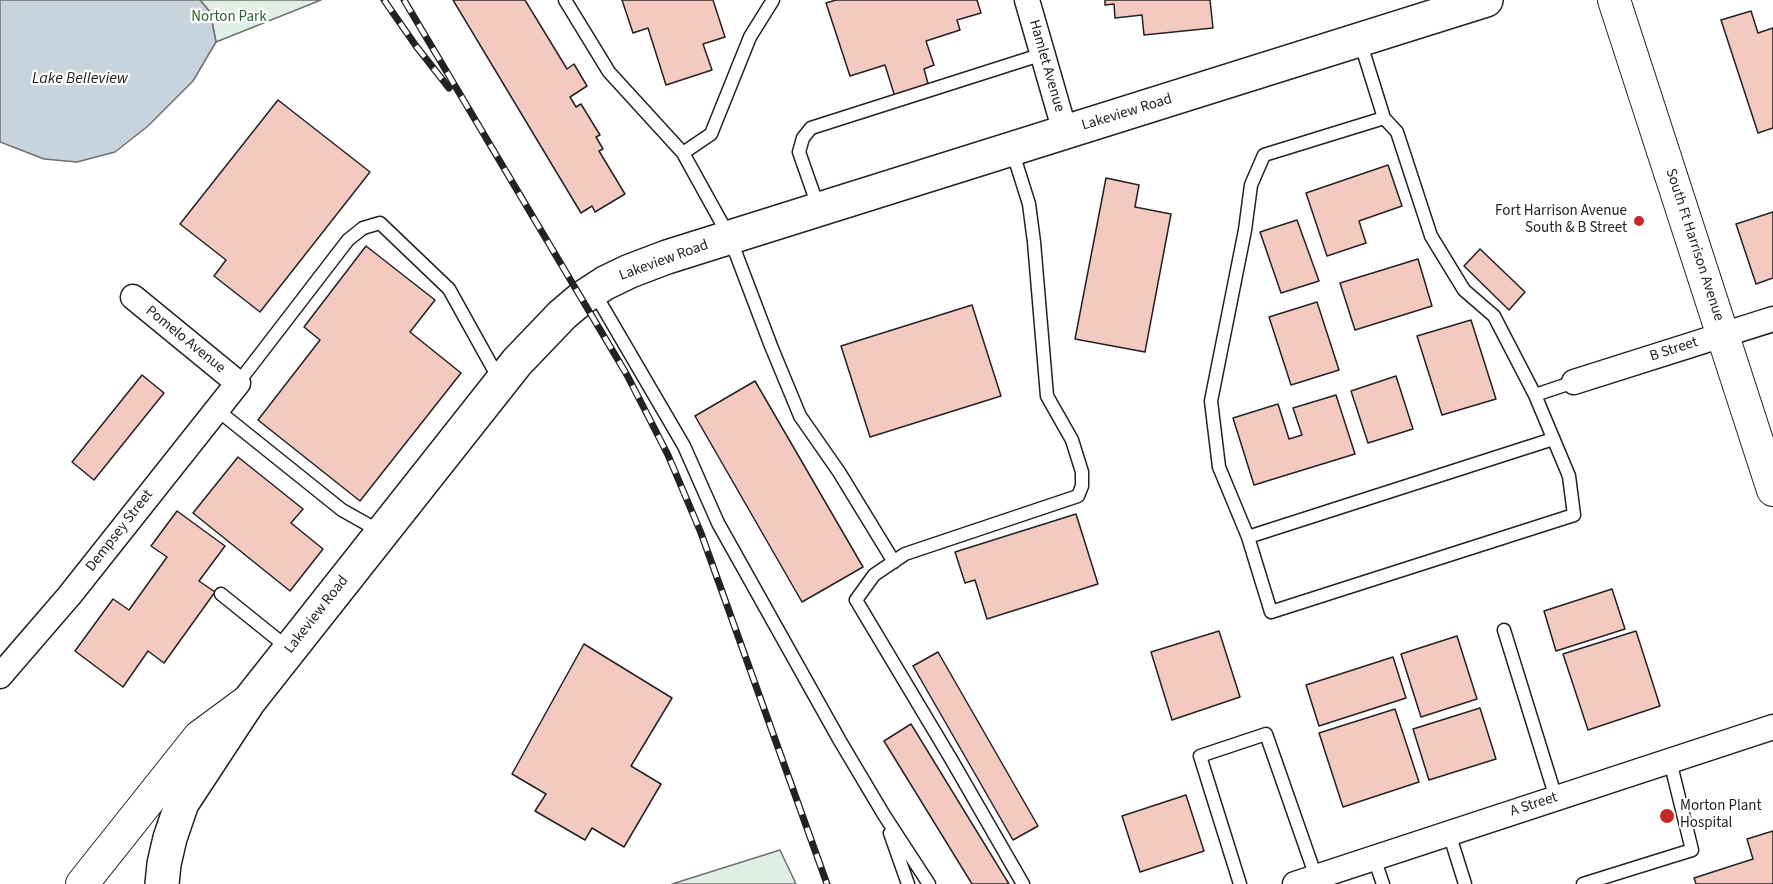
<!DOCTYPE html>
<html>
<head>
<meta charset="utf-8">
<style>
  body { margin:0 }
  canvas { display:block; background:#fff }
</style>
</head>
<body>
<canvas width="1773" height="884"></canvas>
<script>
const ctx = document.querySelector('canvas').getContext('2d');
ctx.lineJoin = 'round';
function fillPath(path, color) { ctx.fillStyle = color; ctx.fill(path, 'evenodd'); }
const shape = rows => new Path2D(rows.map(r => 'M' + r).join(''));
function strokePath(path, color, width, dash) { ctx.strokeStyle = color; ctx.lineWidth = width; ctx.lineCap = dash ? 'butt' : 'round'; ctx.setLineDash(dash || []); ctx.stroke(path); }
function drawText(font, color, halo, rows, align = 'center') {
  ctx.font = font + ' "Source Sans 3",sans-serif'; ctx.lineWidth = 4.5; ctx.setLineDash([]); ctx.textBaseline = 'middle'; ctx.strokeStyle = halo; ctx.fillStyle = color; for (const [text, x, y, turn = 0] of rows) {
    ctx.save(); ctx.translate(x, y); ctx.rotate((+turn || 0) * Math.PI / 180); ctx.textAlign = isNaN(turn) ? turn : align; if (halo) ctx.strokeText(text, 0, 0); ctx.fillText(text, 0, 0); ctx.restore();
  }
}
const green = shape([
  [200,0,321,0,216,42,210,12,200,0],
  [780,850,796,884,672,884,780,850]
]);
const water = shape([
  [0,0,200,0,210,12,216,42,193,81,148,126,115,152,77,162,44,159,0,142,0,0]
]);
const building = shape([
  [453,0,525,0,567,69,574,64,587,86,570,97,576,107,581,104,600,135,596,137,603,149,599,151,625,194,595,212,592,206,581,213,453,0],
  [622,0,713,0,725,37,703,44,712,70,666,85,648,28,633,33,622,0],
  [836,0,977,0,981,13,957,20,960,30,926,41,934,65,924,69,929,87,895,97,885,65,850,76,826,3,836,0],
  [1105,0,1210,0,1213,28,1144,35,1142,15,1115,18,1114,4,1105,5,1105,0],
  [1751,11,1758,33,1773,28,1773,128,1758,133,1721,20,1751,11],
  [278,100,370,172,260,312,214,276,226,260,180,224,278,100],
  [1388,165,1402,206,1359,221,1366,243,1327,256,1306,193,1388,165],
  [1106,178,1139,185,1135,207,1171,214,1145,352,1075,339,1106,178],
  [1773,212,1773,278,1756,284,1736,224,1773,212],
  [1297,220,1319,281,1281,293,1260,232,1297,220],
  [366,246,435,300,410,332,461,373,360,501,258,420,320,340,304,327,366,246],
  [1480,249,1525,292,1509,310,1464,266,1480,249],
  [1418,259,1432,306,1355,330,1340,283,1418,259],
  [1317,302,1339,370,1291,385,1269,317,1317,302],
  [972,305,1001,396,870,437,841,346,972,305],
  [1471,320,1496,399,1442,415,1417,336,1471,320],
  [142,375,164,393,94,480,72,462,142,375],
  [1396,376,1413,429,1368,443,1351,391,1396,376],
  [755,381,863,567,802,602,695,416,755,381],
  [1336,395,1355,454,1254,485,1233,418,1278,404,1289,439,1302,435,1293,408,1336,395],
  [238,457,303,509,291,523,323,549,290,591,193,513,238,457],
  [177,511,225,546,199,581,215,592,164,663,148,651,123,687,75,651,113,599,129,610,167,557,151,546,177,511],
  [1076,514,1098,584,987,619,975,580,965,583,955,552,1076,514],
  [1612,589,1625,629,1556,651,1544,611,1612,589],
  [1219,631,1240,697,1172,720,1151,652,1219,631],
  [1636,631,1660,706,1588,730,1563,654,1636,631],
  [1457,636,1477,699,1421,717,1401,654,1457,636],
  [584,644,672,698,631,766,661,784,624,847,592,828,585,840,535,811,546,794,512,774,584,644],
  [938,652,1038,826,1013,840,913,666,938,652],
  [1393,657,1406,698,1319,726,1306,685,1393,657],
  [1480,708,1496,759,1429,780,1413,729,1480,708],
  [1395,709,1419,782,1343,807,1319,733,1395,709],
  [911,724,1009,884,972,884,884,741,911,724],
  [1186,795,1204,851,1140,872,1122,816,1186,795],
  [1773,831,1773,884,1696,884,1694,878,1753,859,1747,839,1773,831]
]);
const service = shape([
  [565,0,609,72,683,153,730,238,771,346,800,416,839,472,894,562],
  [1360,41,1384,118,1397,132,1431,236,1464,290,1494,316,1535,395,1574,382],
  [1012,150,1029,204,1034,242,1047,396,1072,440,1082,472,1082,486,1078,496,905,554,874,575,856,600,951,759,1023,884],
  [683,153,711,134,750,37,773,0],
  [819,209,799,152,803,138,811,128,1043,54],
  [594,292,684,446,718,523,840,741,884,815,929,884],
  [238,383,348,240,363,228,380,223,449,289,499,379],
  [1535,395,1569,476,1574,515,1271,612,1248,537,1553,439],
  [216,409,342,510,381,532],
  [1248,537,1219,467,1211,401,1245,230,1251,185,1264,155,1384,118],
  [221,594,288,648],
  [1504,630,1556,798],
  [890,833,908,884],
  [1449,833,1465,884],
  [1374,858,1383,884],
  [1240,884,1200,756,1266,734,1316,877],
  [1583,884,1692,850,1670,761]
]);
const minor = shape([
  [1027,0,1065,132],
  [1574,382,1773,319],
  [0,676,69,596,238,383,133,297],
  [1295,884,1773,727]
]);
const tertiary = shape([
  [1614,0,1773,490],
  [82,884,199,737,245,703]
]);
const secondary = shape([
  [162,884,164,864,170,838,182,803,249,701,517,362,562,315,582,298,605,283,630,271,667,257,1486,0]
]);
const rail = shape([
  [384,0,416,46,449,88],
  [404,0,627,375,668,455,701,533,827,884]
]);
const markers = [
  [1639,221,6,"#c62828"],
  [1667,816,8,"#c62828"]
];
const parkNames = [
  ["Norton Park",229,18]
];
const streetNames = [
  ["Hamlet Avenue",1046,66,74],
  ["Lakeview Road",1127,113,-17],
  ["South Ft Harrison Avenue",1694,245,72],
  ["Lakeview Road",664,261,-20],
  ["Pomelo Avenue",185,340,39],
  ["B Street",1674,350,-18],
  ["Dempsey Street",120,531,-52],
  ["Lakeview Road",317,615,-52],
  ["A Street",1534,805,-18]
];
const poiNames = [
  ["Fort Harrison Avenue",1627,212],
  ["South & B Street",1627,229],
  ["Morton Plant",1680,807,"left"],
  ["Hospital",1680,824,"left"]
];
const waterNames = [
  ["Lake Belleview",80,79]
];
fillPath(green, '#e0efe3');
strokePath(green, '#6f6f6f', 1.5);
fillPath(water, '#c7d3dd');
strokePath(water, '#6f6f6f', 1.5);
fillPath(building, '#f3c9c0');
strokePath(building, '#222', 1.5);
strokePath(service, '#222', 15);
strokePath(minor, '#222', 27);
strokePath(tertiary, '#222', 34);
strokePath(secondary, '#222', 36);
strokePath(service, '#fff', 12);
strokePath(minor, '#fff', 24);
strokePath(tertiary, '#fff', 32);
strokePath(secondary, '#fff', 33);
strokePath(rail, '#222', 7);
strokePath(rail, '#fff', 4.5, [14]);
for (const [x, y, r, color] of markers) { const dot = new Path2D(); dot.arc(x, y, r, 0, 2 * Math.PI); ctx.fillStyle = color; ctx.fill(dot); strokePath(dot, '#fff', 2); }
drawText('15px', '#2f5e38', '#fff', parkNames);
drawText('15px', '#222', '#fff', streetNames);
drawText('15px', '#222', '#fff', poiNames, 'right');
drawText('italic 16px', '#222', '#fff', waterNames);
</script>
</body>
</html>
